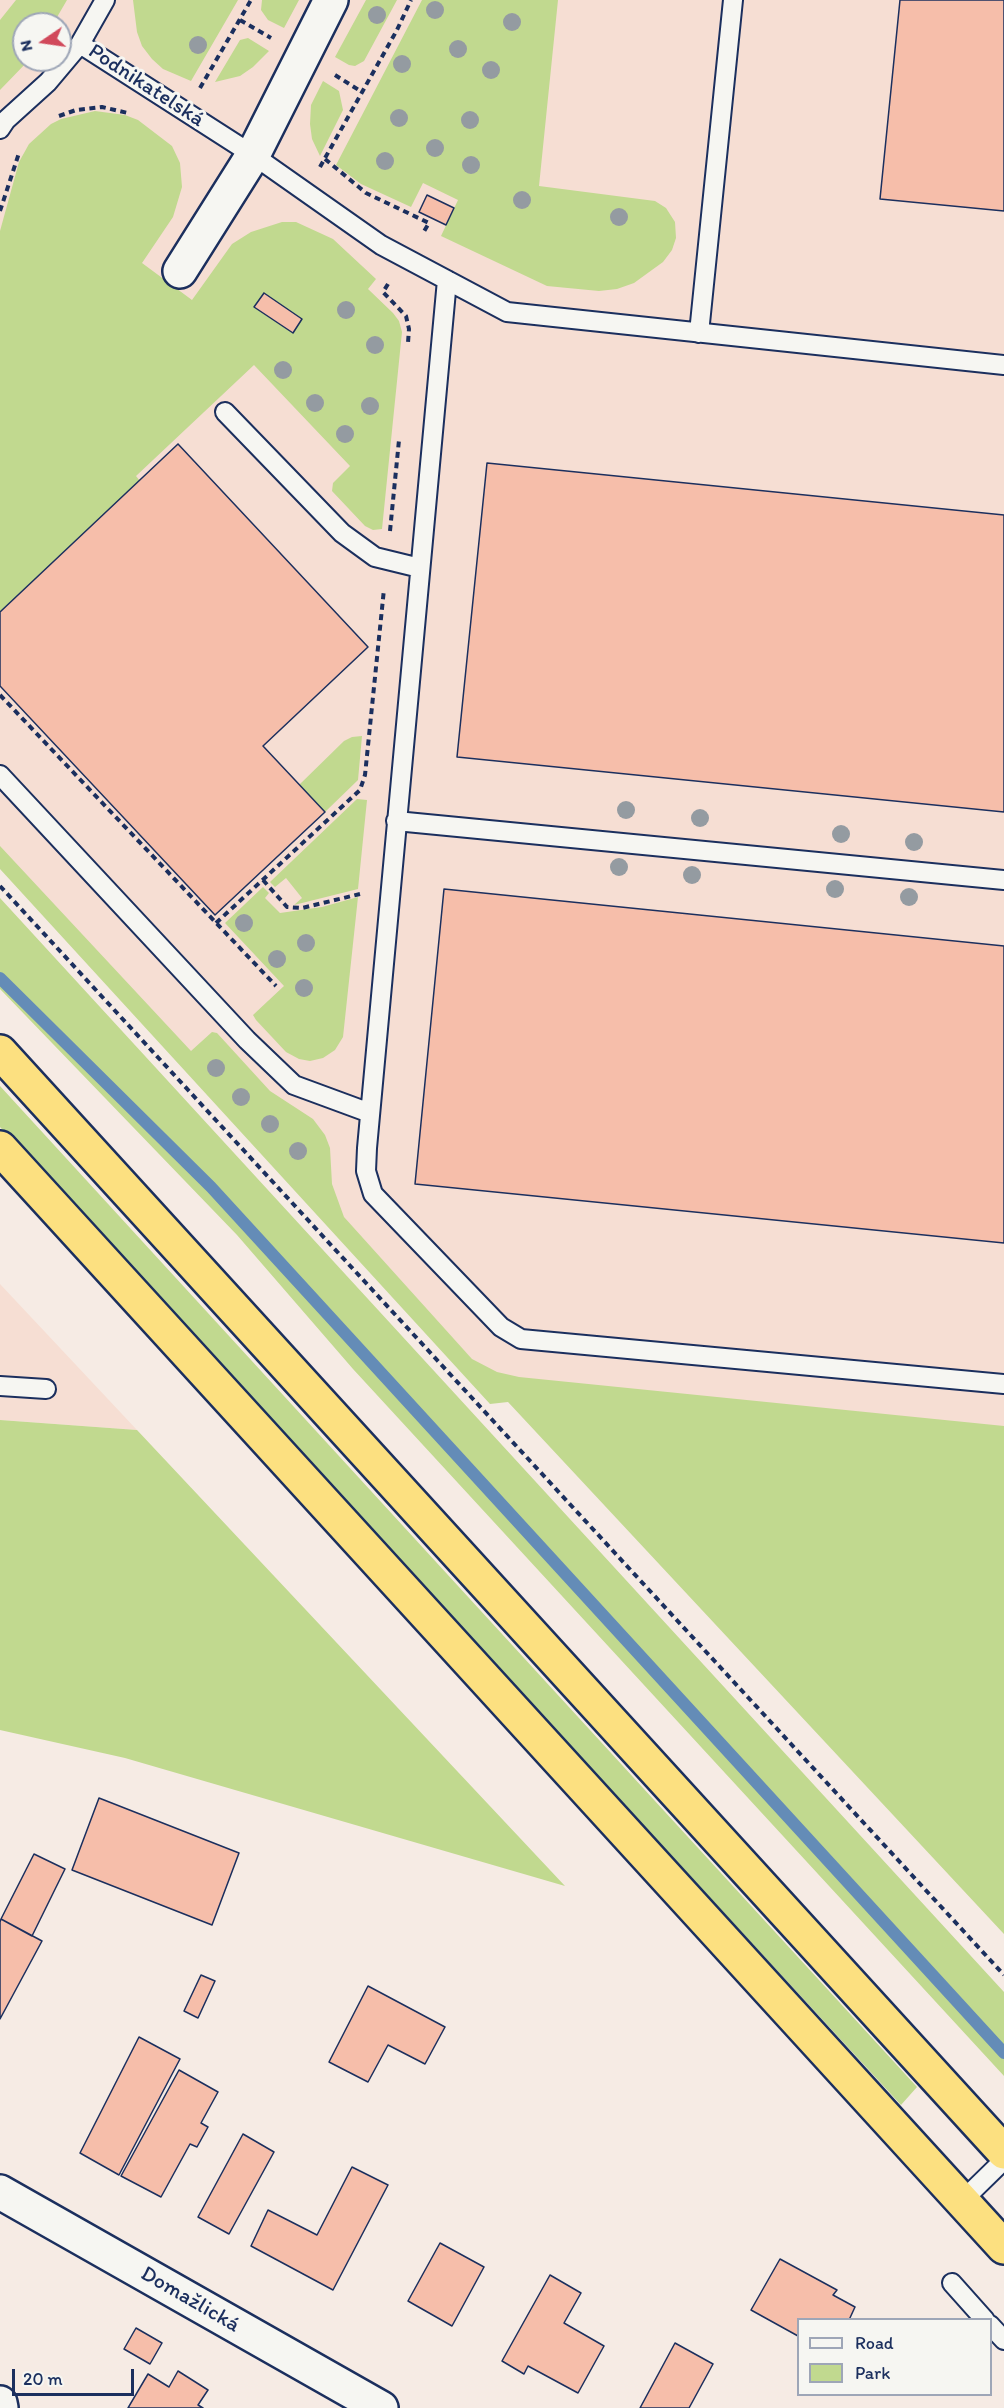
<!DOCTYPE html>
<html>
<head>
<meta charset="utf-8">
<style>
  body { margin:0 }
  #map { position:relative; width:1004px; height:2408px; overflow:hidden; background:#f6ebe4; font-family:Itim,sans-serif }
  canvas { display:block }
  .legend { position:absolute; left:797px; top:2318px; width:195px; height:78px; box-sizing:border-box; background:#f6f6f2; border:2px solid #9ea6b7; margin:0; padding:8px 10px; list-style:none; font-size:18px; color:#1b2f5e }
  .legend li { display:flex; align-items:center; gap:12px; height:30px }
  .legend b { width:30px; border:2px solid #9ea6b7 }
  .north { position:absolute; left:12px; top:12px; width:60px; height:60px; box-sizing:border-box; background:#f6f6f2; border:2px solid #9ea6b7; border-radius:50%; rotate:257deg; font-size:16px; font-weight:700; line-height:24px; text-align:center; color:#1b2f5e }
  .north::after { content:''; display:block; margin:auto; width:21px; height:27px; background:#d1495b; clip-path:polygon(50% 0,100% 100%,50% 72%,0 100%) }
  .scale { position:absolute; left:12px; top:2369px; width:122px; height:27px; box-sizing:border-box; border:3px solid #1b2f5e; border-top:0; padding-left:8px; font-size:18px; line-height:21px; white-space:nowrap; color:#1b2f5e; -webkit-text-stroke:4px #f6f6f2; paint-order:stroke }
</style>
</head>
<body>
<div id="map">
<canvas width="1004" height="2408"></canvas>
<ul class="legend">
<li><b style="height:8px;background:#f6f6f2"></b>Road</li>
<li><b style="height:16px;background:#c1d98f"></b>Park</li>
</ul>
<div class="north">N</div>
<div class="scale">20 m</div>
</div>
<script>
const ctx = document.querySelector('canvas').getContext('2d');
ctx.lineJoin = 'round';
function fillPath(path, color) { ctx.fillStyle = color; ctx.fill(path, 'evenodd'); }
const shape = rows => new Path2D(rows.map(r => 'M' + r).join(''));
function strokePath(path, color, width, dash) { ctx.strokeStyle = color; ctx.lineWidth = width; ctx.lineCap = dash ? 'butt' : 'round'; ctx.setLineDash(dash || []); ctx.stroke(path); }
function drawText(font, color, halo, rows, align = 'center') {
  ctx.font = font + ' Itim,sans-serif'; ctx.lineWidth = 6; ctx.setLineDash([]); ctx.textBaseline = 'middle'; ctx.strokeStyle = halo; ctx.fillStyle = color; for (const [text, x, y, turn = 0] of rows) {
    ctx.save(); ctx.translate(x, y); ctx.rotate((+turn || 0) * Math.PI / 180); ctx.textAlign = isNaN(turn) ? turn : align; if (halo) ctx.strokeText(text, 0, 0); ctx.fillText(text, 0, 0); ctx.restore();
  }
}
const built = shape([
  [0,0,1004,0,1004,1934,0,850],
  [24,24,60,24,60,60,24,60],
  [0,1284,137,1430,0,1420]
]);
const green = shape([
  [16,0,67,0,53,24,24,24,24,60,29,60,0,90,0,20],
  [133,0,238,0,191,81,163,69,152,59,142,46,137,32],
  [262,0,299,0,284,28,268,20,261,10],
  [366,0,397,0,364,61,355,66,349,65,335,57],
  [422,0,558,0,539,186,655,201,666,208,675,222,676,238,672,250,663,262,634,283,617,289,599,291,547,286,441,236,458,200,423,183,411,207,361,184,336,165],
  [248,38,269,51,253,67,240,76,215,82,240,40],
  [323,81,339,91,343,110,320,156,312,139,310,124,311,105],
  [95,111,125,115,138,120,172,146,180,163,182,187,173,217,142,263,192,300,232,244,251,232,282,222,296,222,333,239,376,279,368,289,393,313,399,321,402,332,382,529,373,530,365,526,332,491,333,483,350,466,254,365,136,476,140,481,0,612,0,231,19,162,29,144,51,124,61,119],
  [362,736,358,780,325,812,299,785,344,741,352,737],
  [357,799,367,800,358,889,294,905,302,898,286,878,275,887,270,882],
  [0,846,191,1051,212,1032,217,1033,270,1091,313,1119,325,1135,330,1148,332,1184,344,1217,472,1359,497,1372,519,1377,1004,1426,1004,1934,508,1402,490,1404,0,869],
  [263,887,269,893,265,898,280,913,322,907,358,897,343,1037,335,1050,323,1058,310,1061,299,1059,286,1052,256,1020,253,1015,284,986,225,923],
  [0,898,1004,1992,1004,2076,353,1369,237,1235,0,989],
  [0,1086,917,2087,901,2105,0,1127],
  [0,1420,137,1430,565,1886,125,1758,0,1730]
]);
const stream = shape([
  [0,978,211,1187,1004,2053]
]);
const building = shape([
  [900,0,1004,0,1004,211,880,199,900,0],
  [427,195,454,208,446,225,419,212,427,195],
  [264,293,302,319,293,333,254,307,264,293],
  [178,444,368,647,263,746,325,812,215,915,0,686,0,612,178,444],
  [487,463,1004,515,1004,812,457,757,487,463],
  [444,889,1004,946,1004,1243,415,1184,444,889],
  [99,1798,239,1853,212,1925,72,1870,99,1798],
  [34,1854,65,1869,32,1936,1,1919,34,1854],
  [1,1919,42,1941,0,2019,0,1922,1,1919],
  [201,1975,215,1981,198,2018,184,2011,201,1975],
  [368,1986,445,2027,425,2064,388,2045,368,2082,329,2062,368,1986],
  [139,2037,180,2059,119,2175,80,2153,139,2037],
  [179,2070,218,2092,201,2123,208,2127,197,2147,190,2144,161,2197,121,2176,179,2070],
  [243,2134,274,2152,229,2234,198,2217,243,2134],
  [352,2167,388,2185,333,2290,251,2246,268,2210,317,2235,352,2167],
  [440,2243,484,2267,452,2326,408,2301,440,2243],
  [780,2259,837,2290,833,2295,855,2307,849,2320,798,2320,798,2336,751,2310,780,2259],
  [550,2275,581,2293,564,2323,604,2346,578,2393,528,2366,524,2374,502,2361,550,2275],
  [136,2328,162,2343,150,2364,124,2349,136,2328],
  [675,2343,713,2364,689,2408,640,2408,675,2343],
  [178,2371,208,2390,198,2405,203,2408,128,2408,148,2374,169,2387,178,2371]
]);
const path = shape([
  [240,20,271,38],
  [335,75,362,92],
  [200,88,251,0],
  [59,116,76,110,102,107,128,113],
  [325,159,366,193,429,223,423,233],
  [320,167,397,30,411,0],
  [0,211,19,153],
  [388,284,383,292,406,316,409,329,408,343],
  [390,531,399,440],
  [0,695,276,986],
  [263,880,287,907,302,908,360,894],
  [0,886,1004,1975],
  [216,923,360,790,365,775,384,589]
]);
const lane = shape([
  [105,0,80,44,253,155,381,245,507,312,1004,365],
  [0,129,6,120,48,82,80,44],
  [447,280,367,1148,366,1171,373,1194,501,1327,521,1339,1004,1384],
  [699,333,733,0],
  [225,412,342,533,375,557,420,568],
  [0,775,247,1040,294,1085,370,1113],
  [396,821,1004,880],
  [0,1386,46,1389],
  [962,2201,1004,2160],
  [952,2283,985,2320],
  [990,2325,1004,2340]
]);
const street = shape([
  [180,271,253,155,331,0],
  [0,2403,1,2408]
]);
const secondary = shape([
  [0,2192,381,2408]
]);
const highway = shape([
  [0,1052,1004,2152],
  [0,1148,1004,2247]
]);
const trees = [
  [435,10],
  [377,15],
  [512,22],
  [198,45],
  [458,49],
  [402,64],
  [491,70],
  [399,118],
  [470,120],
  [435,148],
  [385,161],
  [471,165],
  [522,200],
  [619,217],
  [346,310],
  [375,345],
  [283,370],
  [315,403],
  [370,406],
  [345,434],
  [626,810],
  [700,818],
  [841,834],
  [914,842],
  [619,867],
  [692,875],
  [835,889],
  [909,897],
  [244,923],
  [306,943],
  [277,959],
  [304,988],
  [216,1068],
  [241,1097],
  [270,1124],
  [298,1151]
];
const streetNames = [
  ["Podnikatelská",146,86,33],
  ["Domažlická",190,2300,30]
];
fillPath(built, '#f6ded3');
fillPath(green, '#c1d98f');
strokePath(stream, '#648cb7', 12);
fillPath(building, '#f6beaa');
strokePath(building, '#1b2f5e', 1.5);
strokePath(lane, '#1b2f5e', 22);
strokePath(street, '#1b2f5e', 38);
strokePath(secondary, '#1b2f5e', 38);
strokePath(highway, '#1b2f5e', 38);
strokePath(path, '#1b2f5e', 4, [6, 4.5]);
strokePath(lane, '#f6f6f2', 18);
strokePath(street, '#f6f6f2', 33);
strokePath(secondary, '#f6f6f2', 33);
strokePath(highway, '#fce080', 33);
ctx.fillStyle = '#949ba1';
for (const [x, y] of trees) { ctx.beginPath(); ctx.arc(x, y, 9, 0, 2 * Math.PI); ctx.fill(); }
drawText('22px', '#1b2f5e', '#f6f6f2', streetNames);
</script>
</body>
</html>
